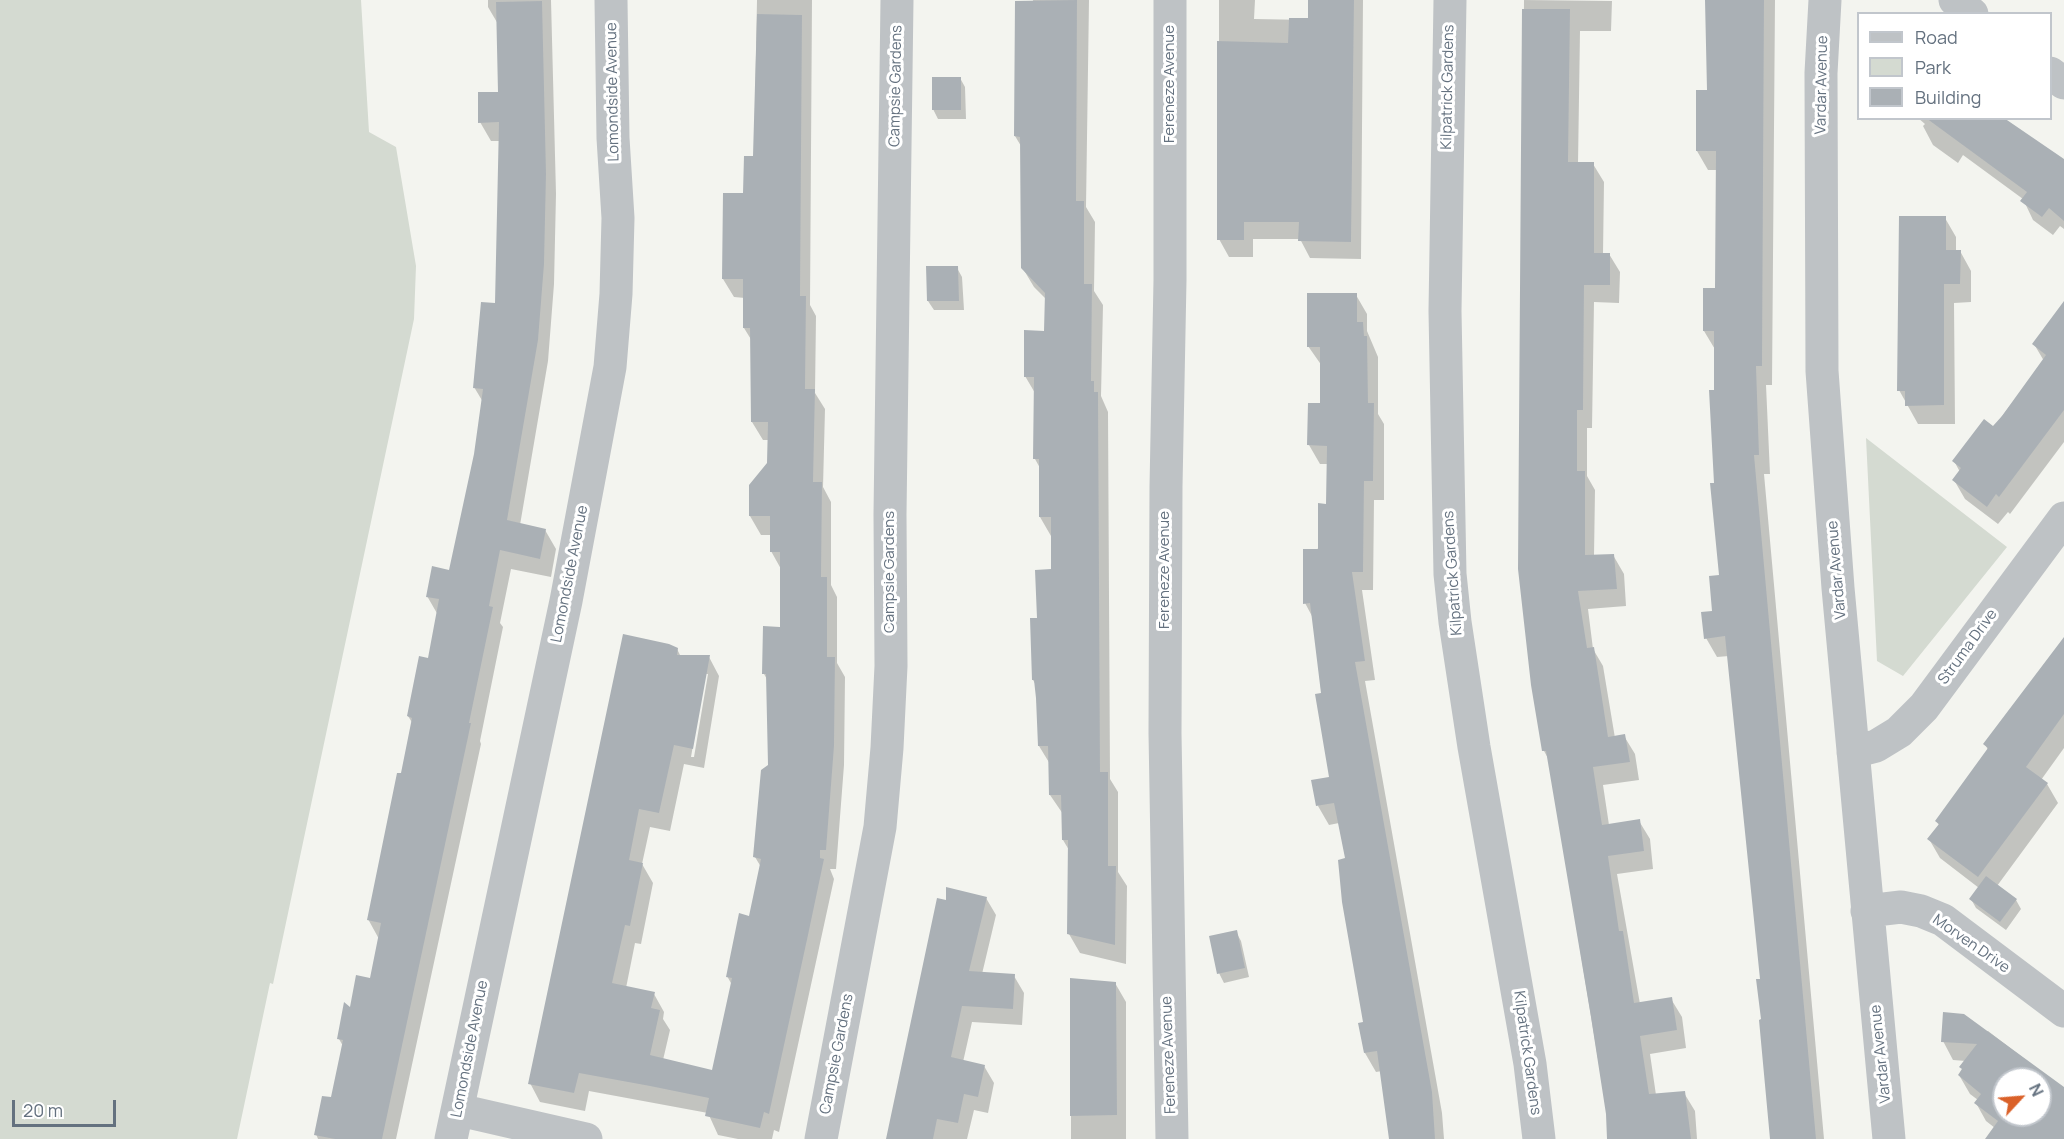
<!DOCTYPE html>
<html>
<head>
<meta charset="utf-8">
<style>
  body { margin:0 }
  #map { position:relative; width:2064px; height:1139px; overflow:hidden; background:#f3f4ef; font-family:Manrope,sans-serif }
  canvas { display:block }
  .legend { position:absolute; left:1857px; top:12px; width:195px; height:108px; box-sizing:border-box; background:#fff; border:2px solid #c1c6cc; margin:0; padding:8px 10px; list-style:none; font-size:18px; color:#64717f }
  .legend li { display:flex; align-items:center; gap:12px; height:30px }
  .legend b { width:30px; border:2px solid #c1c6cc }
  .north { position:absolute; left:1992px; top:1067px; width:60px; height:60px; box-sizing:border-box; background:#fff; border:2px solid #c1c6cc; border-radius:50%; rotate:64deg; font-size:16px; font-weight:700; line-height:24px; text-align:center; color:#64717f }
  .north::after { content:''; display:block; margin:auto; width:21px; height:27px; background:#da6129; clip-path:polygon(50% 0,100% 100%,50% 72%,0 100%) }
  .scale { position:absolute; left:12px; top:1100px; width:104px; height:27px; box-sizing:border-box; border:3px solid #64717f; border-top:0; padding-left:8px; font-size:18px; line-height:21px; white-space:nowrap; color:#64717f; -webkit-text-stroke:4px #fff; paint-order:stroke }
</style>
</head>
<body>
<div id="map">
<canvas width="2064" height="1139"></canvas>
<ul class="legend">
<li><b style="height:8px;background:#bec2c5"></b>Road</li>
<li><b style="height:16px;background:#d4dad1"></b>Park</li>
<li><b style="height:16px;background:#aab0b5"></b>Building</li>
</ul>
<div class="north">N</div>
<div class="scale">20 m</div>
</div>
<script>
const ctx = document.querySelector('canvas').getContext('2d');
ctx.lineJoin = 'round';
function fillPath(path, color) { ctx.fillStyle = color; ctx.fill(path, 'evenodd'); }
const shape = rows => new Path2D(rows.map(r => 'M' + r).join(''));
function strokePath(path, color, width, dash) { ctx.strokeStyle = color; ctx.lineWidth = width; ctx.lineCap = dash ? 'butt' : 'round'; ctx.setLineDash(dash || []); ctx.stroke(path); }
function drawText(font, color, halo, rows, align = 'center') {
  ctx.font = font + ' Manrope,sans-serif'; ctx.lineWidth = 6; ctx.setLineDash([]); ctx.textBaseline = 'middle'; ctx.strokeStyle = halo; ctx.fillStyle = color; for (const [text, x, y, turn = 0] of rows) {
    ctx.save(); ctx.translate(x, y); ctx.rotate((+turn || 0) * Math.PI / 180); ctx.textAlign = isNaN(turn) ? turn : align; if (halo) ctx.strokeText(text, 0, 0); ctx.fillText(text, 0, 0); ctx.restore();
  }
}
const green = shape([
  [0,0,361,0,369,132,396,147,416,266,414,319,273,984,270,983,237,1139,0,1139],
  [1866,438,2007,547,1903,676,1877,661]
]);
const shadow = shape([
  [488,0,551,0,556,194,554,284,548,361,520,525,545,530,556,549,551,577,511,569,500,623,503,627,480,741,481,744,396,1139,318,1139,316,1134,333,1099,343,1046,339,1039,350,1010,371,979,379,939,368,919,413,724,408,716,429,660,438,615,427,596,450,571,476,454,483,402,474,387,496,305,501,141,491,141,480,122,499,94,498,24,488,7],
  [757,0,812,0,810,305,816,316,815,393,825,409,823,487,831,502,831,585,837,597,837,663,845,677,844,765,836,869,830,869,834,879,779,1132,774,1130,772,1139,738,1139,718,1135,708,1113,589,1091,585,1111,540,1102,530,1083,677,649,681,657,709,657,719,676,704,768,684,764,670,831,650,827,642,864,653,883,641,944,635,943,626,988,654,994,664,1012,663,1019,670,1030,663,1060,713,1071,732,985,727,976,750,918,761,867,755,857,769,766,768,681,764,674,765,628,781,628,781,569,771,551,771,535,761,535,750,516,751,486,769,463,769,440,763,440,752,422,752,341,744,328,745,298,734,297,723,279,754,158],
  [705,674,708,674,694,757,691,757],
  [1033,0,1089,0,1086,207,1095,222,1094,291,1103,305,1101,396,1108,412,1110,779,1118,792,1118,872,1127,886,1126,964,1080,953,1069,934,1069,850,1063,840,1063,814,1050,795,1050,764,1039,746,1036,685,1033,680,1038,620,1053,571,1051,536,1040,517,1040,468,1035,459,1035,393,1025,376,1046,332,1047,300,1034,287,1022,267,1021,146,1015,136],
  [1219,0,1255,0,1254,19,1310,20,1310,0,1363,0,1361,259,1310,258,1300,239,1253,239,1253,257,1229,257,1219,239],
  [1524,0,1612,1,1611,31,1580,31,1578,164,1593,164,1604,182,1603,254,1609,254,1620,272,1619,303,1594,302,1592,428,1587,428,1587,476,1595,490,1594,556,1613,555,1624,574,1626,606,1588,609,1593,649,1603,666,1615,738,1624,736,1635,754,1639,780,1603,785,1609,825,1639,821,1650,839,1653,869,1617,874,1640,1004,1671,999,1682,1017,1686,1048,1650,1054,1656,1095,1684,1093,1695,1111,1697,1139,1608,1139,1607,1114,1549,760,1544,751,1519,569],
  [1707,0,1775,0,1772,385,1766,385,1770,474,1764,474,1824,1139,1772,1139,1761,980,1729,656,1717,657,1706,638,1714,612,1721,576,1715,484,1716,351,1704,331,1717,289,1718,170,1708,170,1697,151,1708,92],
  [960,78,965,87,966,119,938,119,933,109],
  [1918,118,2001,118,2064,162,2064,229,2060,226,2053,235,2033,220,2023,199,1963,155,1958,163,1933,145,1923,126,1925,124],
  [1945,218,1956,237,1956,251,1960,251,1971,271,1971,302,1954,303,1955,424,1918,424,1899,390],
  [957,268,962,277,964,310,934,310,928,301],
  [1356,295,1367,314,1367,331,1378,357,1378,414,1384,424,1384,500,1374,500,1373,590,1362,590,1375,680,1365,681,1442,1113,1444,1139,1391,1139,1382,1071,1376,1072,1365,1053,1360,1024,1364,1023,1347,860,1339,823,1329,825,1318,806,1331,778,1313,618,1305,603,1328,505,1328,464,1320,464,1309,445,1322,405,1322,366,1308,346],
  [2064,304,2064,442,2010,514,2008,512,1998,524,1965,499,1954,480,1960,472,1954,461,1993,428,2044,361,2034,344],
  [2064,641,2064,748,2041,780,2047,784,2058,803,1997,886,2016,900,2021,909,2006,930,1976,908,1971,899,1979,888,1940,858,1929,839,1939,825,1936,821,1988,750,1985,744],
  [986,898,996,915,982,974,1014,976,1024,993,1022,1025,972,1022,963,1062,984,1066,994,1083,988,1113,974,1110,967,1139,887,1139,948,902],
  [1236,932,1241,941,1249,977,1224,983,1219,973],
  [1071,980,1115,983,1126,1002,1126,1139,1071,1139],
  [1988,1031,2064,1089,2064,1139,1987,1139,1995,1128,1986,1121,1976,1103,1978,1100,1970,1094,1959,1075,1966,1061,1953,1060,1943,1041],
  [2004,1079,2040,1079,2040,1115,2004,1115]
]);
const building = shape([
  [1077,0,1076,201,1084,201,1084,284,1092,284,1091,381,1094,381,1094,392,1098,392,1100,772,1108,772,1108,866,1116,866,1115,945,1067,934,1068,840,1062,840,1061,795,1049,795,1048,746,1038,746,1036,698,1034,680,1032,680,1030,618,1037,618,1035,570,1051,569,1051,517,1039,517,1039,459,1033,459,1034,377,1024,377,1024,330,1044,331,1045,293,1021,268,1020,137,1014,136,1015,1],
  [1308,0,1354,0,1351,242,1298,241,1299,222,1244,222,1244,240,1217,240,1217,41,1288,43,1289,18,1308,18],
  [1705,0,1764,0,1762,366,1756,366,1759,455,1754,455,1816,1139,1770,1139,1759,1020,1761,1019,1756,979,1760,979,1725,636,1704,639,1701,612,1712,611,1709,576,1719,575,1710,483,1714,483,1709,390,1714,390,1714,331,1703,331,1703,288,1715,288,1716,151,1696,151,1696,90,1707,90],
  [542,1,546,174,544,264,538,340,507,520,546,529,540,559,500,550,489,606,493,607,469,723,471,723,382,1139,335,1139,314,1135,322,1096,331,1097,343,1040,337,1039,344,1002,350,1007,356,975,370,978,381,923,367,920,397,773,401,773,412,718,407,716,419,656,428,658,439,599,426,597,432,566,449,570,474,454,483,389,473,388,481,302,495,303,499,122,478,123,478,92,498,92,496,2],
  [1522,9,1570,9,1568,162,1594,162,1594,253,1610,253,1610,285,1584,285,1583,410,1577,410,1577,471,1585,471,1585,555,1614,554,1617,589,1578,591,1587,648,1594,647,1608,737,1625,734,1630,762,1593,767,1602,825,1640,819,1644,851,1608,856,1619,931,1623,931,1634,1003,1672,997,1677,1030,1640,1036,1649,1094,1685,1091,1691,1139,1607,1139,1606,1114,1591,1017,1546,751,1542,751,1531,685,1518,569],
  [757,14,802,15,800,296,806,296,805,389,815,389,813,482,822,482,821,577,827,577,827,657,835,657,834,746,826,850,820,850,820,858,824,859,808,935,769,1114,764,1112,760,1128,705,1116,709,1098,650,1086,579,1073,574,1093,528,1084,623,634,669,644,678,648,677,655,710,655,693,749,674,745,659,813,639,809,629,860,643,863,630,926,625,925,612,983,655,992,651,1008,660,1010,650,1055,712,1070,732,978,726,977,739,913,749,916,761,859,753,857,761,770,768,765,766,674,762,674,763,626,780,627,780,552,770,552,770,516,749,516,749,485,767,463,768,422,751,422,750,328,743,328,743,279,722,279,723,193,743,193,744,156,753,156],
  [932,77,961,77,961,110,932,110],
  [1926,118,2004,118,2064,159,2064,221,2049,208,2042,217,2020,201,2027,192],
  [1899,216,1946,216,1946,250,1961,250,1960,284,1944,284,1944,405,1905,406,1905,391,1897,391],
  [926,266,958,266,959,301,927,301],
  [1307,293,1357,293,1357,322,1363,322,1364,336,1367,336,1368,403,1374,403,1373,481,1364,481,1363,572,1352,572,1365,661,1355,662,1432,1092,1435,1139,1389,1139,1377,1051,1364,1053,1358,1023,1363,1022,1342,902,1338,860,1345,858,1334,803,1316,806,1311,780,1329,777,1315,694,1321,693,1310,603,1303,604,1303,549,1318,549,1318,503,1326,504,1327,446,1307,445,1308,403,1320,403,1320,347,1307,347],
  [2064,301,2064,410,1999,497,1996,494,1987,507,1952,480,1961,468,1952,461,1984,419,1993,426,2002,416,2046,355,2032,344],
  [2064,637,2064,714,2026,767,2048,783,1978,877,1927,839,1939,824,1935,821,1988,748,1983,744],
  [1986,876,2017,899,2000,922,1969,899],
  [946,887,987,897,969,971,1015,974,1013,1009,962,1006,951,1057,985,1065,978,1097,964,1094,958,1123,937,1119,933,1139,886,1139,937,898,946,900],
  [1237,930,1245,968,1217,974,1209,936],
  [1070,978,1116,982,1117,1115,1070,1116],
  [1943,1012,1964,1014,2064,1087,2064,1139,1985,1139,1998,1121,1974,1103,1981,1094,1958,1075,1962,1069,1959,1067,1977,1044,1941,1042],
  [2004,1079,2040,1079,2040,1115,2004,1115]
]);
const minor = shape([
  [1170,0,1170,280,1166,487,1165,733,1172,1139],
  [1450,0,1445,311,1450,574,1455,622,1474,747,1530,1064,1539,1139],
  [1825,0,1821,73,1822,371,1838,588,1889,1139],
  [1955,0,1972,14],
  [2050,73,2064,83],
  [1853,752,1876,746,1899,732,1924,707,2064,518],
  [1867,911,1901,907,1921,911,1943,920,2064,1011],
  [459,1110,586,1139],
  [451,1139,566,601,610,367,616,294,618,218,613,138,611,0],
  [821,1139,880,827,887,748,891,666,890,514,897,0]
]);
const streetNames = [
  ["Fereneze Avenue",1170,84,-90],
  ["Vardar Avenue",1822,85,-89],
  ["Campsie Gardens",896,86,-89],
  ["Kilpatrick Gardens",1448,87,-89],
  ["Lomondside Avenue",613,92,-91],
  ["Fereneze Avenue",1165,570,-90],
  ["Vardar Avenue",1837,570,-95],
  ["Campsie Gardens",890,572,-90],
  ["Kilpatrick Gardens",1453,573,-94],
  ["Lomondside Avenue",570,574,-79],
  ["Struma Drive",1968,647,-54],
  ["Morven Drive",1971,944,35],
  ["Lomondside Avenue",470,1049,-79],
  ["Kilpatrick Gardens",1527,1053,82],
  ["Campsie Gardens",837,1054,-79],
  ["Vardar Avenue",1881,1054,-96],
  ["Fereneze Avenue",1169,1055,-92]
];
fillPath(green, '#d4dad1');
fillPath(shadow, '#0003');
fillPath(building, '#aab0b5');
strokePath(minor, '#bec2c5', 33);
drawText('15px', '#64717f', '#fff', streetNames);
</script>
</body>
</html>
